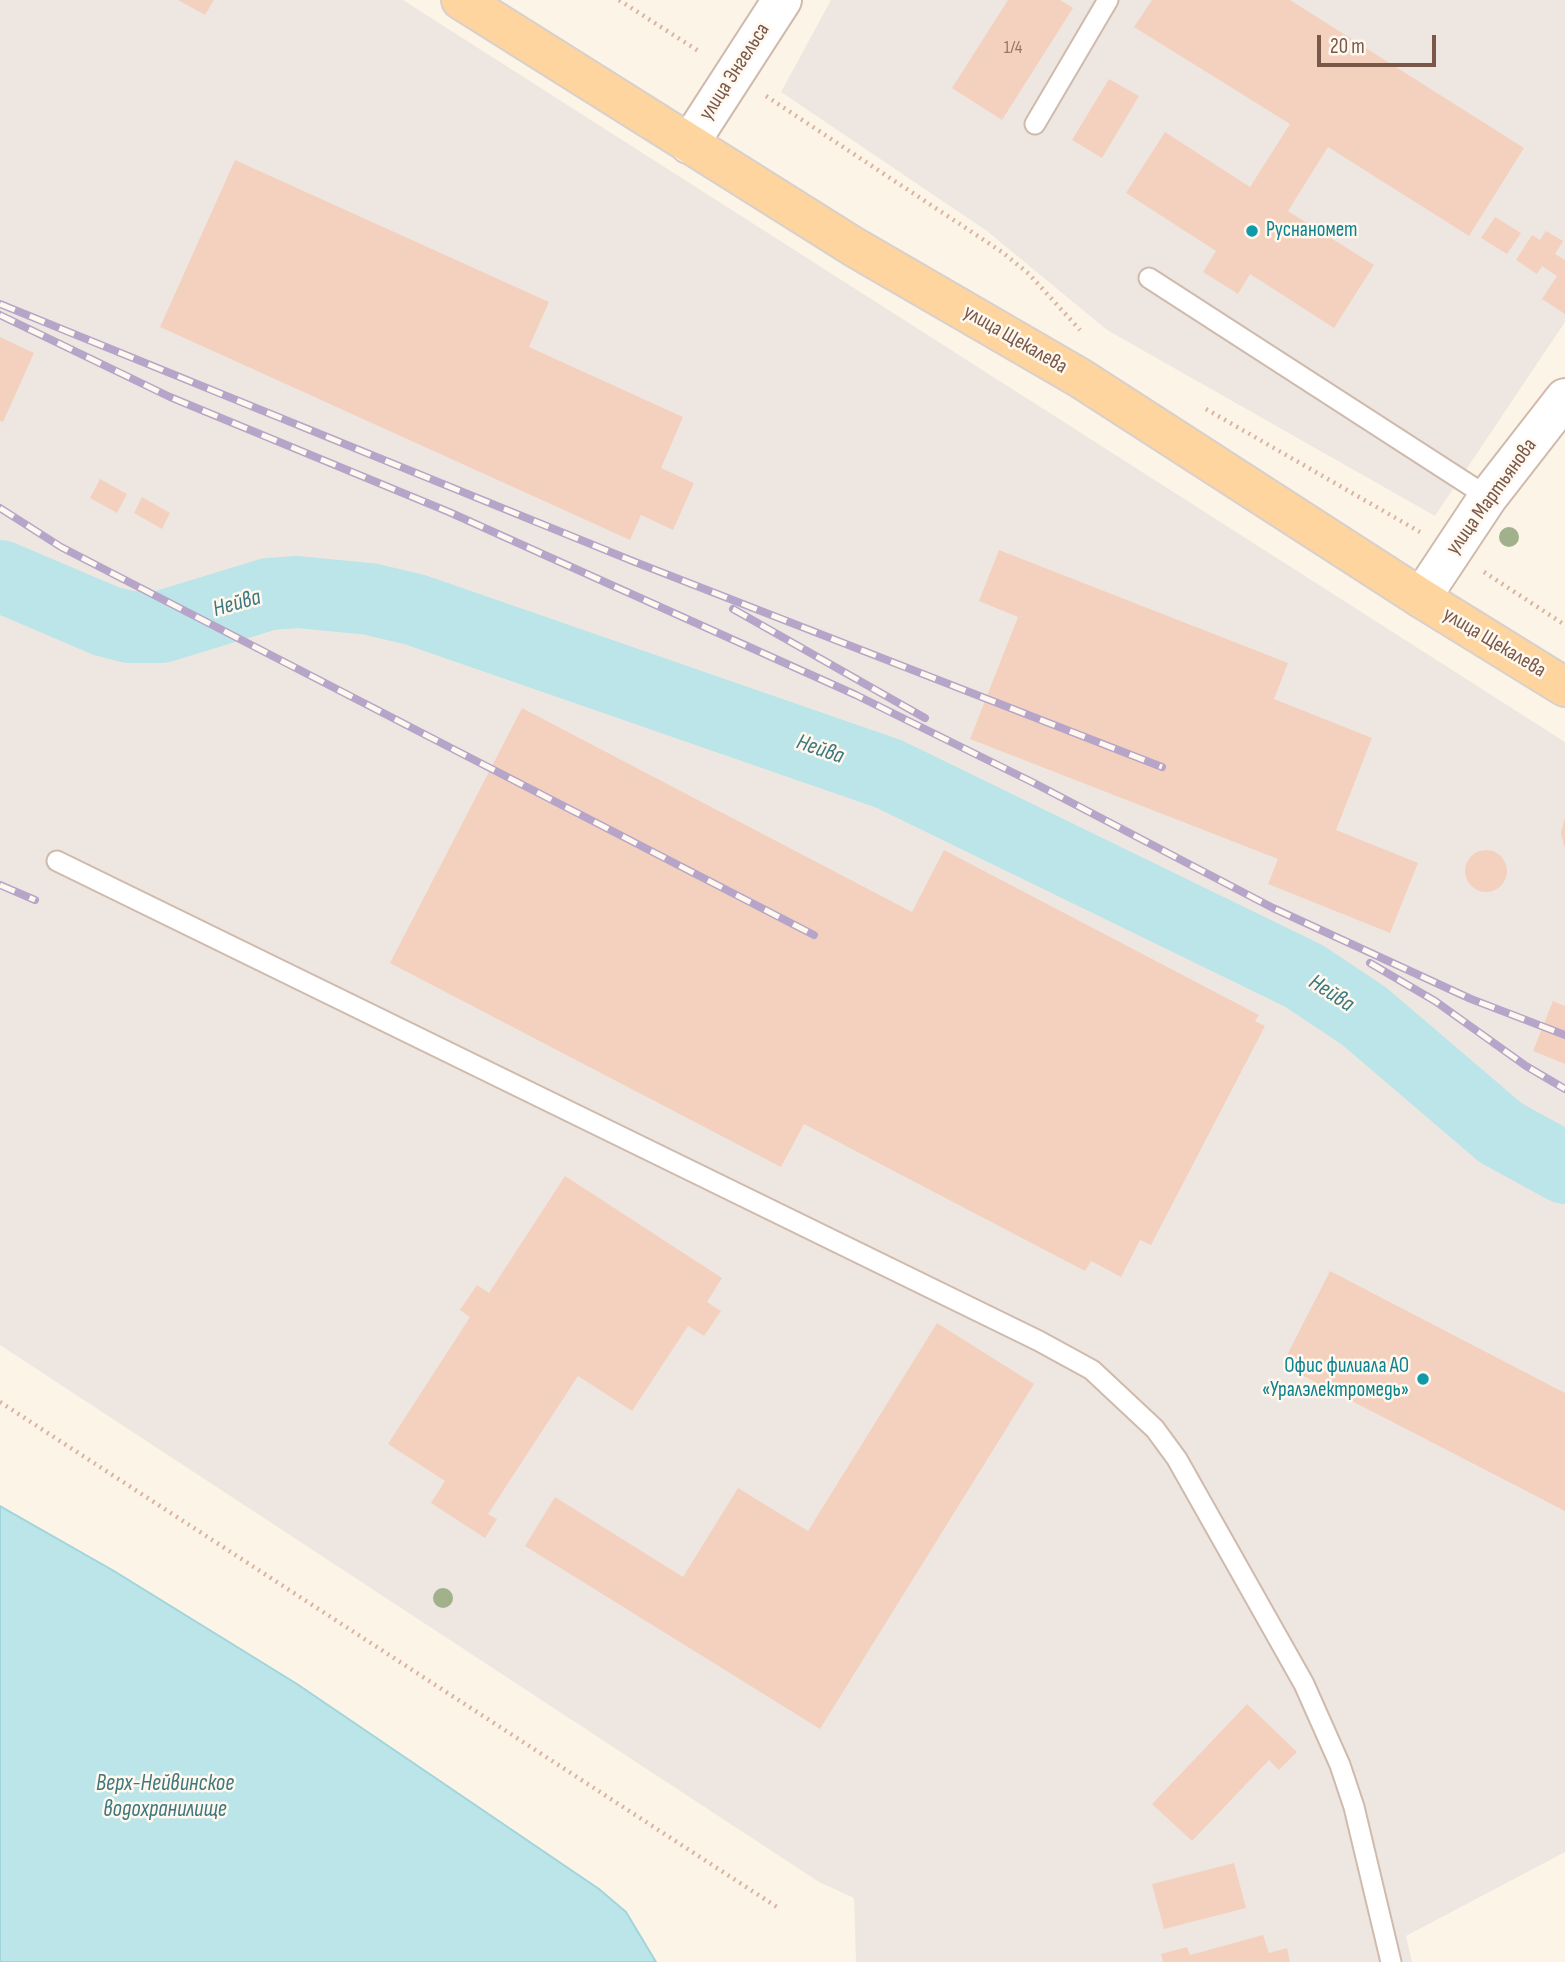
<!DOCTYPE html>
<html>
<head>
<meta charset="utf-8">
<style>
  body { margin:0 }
  #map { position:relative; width:1565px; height:1962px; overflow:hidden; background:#fdf4e8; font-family:"Sofia Sans Condensed",sans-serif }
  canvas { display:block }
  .scale { position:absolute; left:1317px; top:35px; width:119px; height:32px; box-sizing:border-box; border:4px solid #79584a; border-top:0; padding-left:9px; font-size:21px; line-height:24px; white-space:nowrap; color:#79584a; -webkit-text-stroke:5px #fff8ef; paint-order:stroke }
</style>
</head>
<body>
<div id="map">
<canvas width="1565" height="1962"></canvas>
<div class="scale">20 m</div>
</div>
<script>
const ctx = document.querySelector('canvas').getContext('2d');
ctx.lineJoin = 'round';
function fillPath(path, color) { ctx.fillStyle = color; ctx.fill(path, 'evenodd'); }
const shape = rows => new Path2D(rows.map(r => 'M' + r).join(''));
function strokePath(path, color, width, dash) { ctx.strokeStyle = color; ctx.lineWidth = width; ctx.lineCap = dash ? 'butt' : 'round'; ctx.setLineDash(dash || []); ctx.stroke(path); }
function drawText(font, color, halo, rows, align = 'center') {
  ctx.font = font + ' "Sofia Sans Condensed",sans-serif'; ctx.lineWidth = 5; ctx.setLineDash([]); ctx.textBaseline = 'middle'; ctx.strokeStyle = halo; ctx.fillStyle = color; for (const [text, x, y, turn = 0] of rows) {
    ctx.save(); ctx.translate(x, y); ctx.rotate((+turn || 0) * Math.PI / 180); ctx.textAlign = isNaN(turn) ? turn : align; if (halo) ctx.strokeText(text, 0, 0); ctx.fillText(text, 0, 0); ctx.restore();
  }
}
const industrial = shape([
  [0,0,403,0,1565,742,1565,1852,1406,1936,1412,1962,856,1962,854,1898,819,1882,0,1345],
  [831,0,1565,0,1565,322,1435,516,1107,330,987,231,781,92]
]);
const water = shape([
  [0,1506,114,1571,297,1684,599,1889,626,1912,656,1962,0,1962,0,1506]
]);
const river = shape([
  [0,576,106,621,129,627,161,627,269,594,297,592,370,599,416,610,889,774,1304,976,1364,1016,1501,1133,1565,1168]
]);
const building = shape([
  [178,0,214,0,205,15],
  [1008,0,1060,0,1073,8,1002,120,952,88],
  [1152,0,1290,0,1524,148,1469,236,1328,147,1288,211,1374,265,1334,328,1250,274,1238,294,1203,272,1216,251,1126,193,1165,132,1250,187,1290,124,1134,27],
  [1109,79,1139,96,1102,158,1072,140],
  [235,160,549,302,529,347,683,417,661,468,694,483,673,530,641,515,630,540,160,327],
  [1495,217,1521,233,1507,254,1481,238],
  [1546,231,1563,241,1555,254,1565,260,1565,314,1542,299,1557,276,1542,266,1537,274,1516,260,1532,235,1540,240],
  [0,337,34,353,3,422,0,421],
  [100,479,127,494,117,513,90,498],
  [142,497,170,513,162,529,134,513],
  [999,550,1288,663,1274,699,1372,738,1336,830,1418,863,1390,933,1268,884,1278,859,970,739,1018,617,979,601],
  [522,708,912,912,944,850,1259,1015,1255,1021,1265,1026,1151,1245,1140,1240,1121,1277,1091,1261,1085,1271,804,1124,781,1167,390,963],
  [1565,817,1565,846,1564,846,1561,833],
  '1465 871a21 21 0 1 1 42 0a21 21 0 1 1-42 0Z',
  [1553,1001,1565,1006,1565,1064,1533,1051],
  [565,1176,722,1278,707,1302,721,1311,704,1336,688,1326,632,1411,578,1376,488,1514,497,1519,485,1538,431,1503,445,1481,388,1444,470,1317,460,1310,477,1285,489,1293],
  [1330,1271,1565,1393,1565,1511,1282,1365],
  [937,1323,1034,1384,820,1729,525,1546,555,1497,683,1577,738,1488,808,1531],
  [1247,1704,1297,1752,1279,1770,1269,1760,1192,1841,1152,1804],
  [1234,1863,1246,1908,1164,1929,1152,1884],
  [1263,1935,1269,1953,1287,1948,1290,1962,1163,1962,1161,1954,1187,1947,1190,1955]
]);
const path = shape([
  [619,0,700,52],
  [766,96,1002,252,1029,274,1080,330],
  [1206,409,1420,532],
  [1484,572,1565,625],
  [0,1402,780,1909]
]);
const lane = shape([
  [1035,124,1108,0],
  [1149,278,1488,497],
  [57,861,1039,1341,1092,1370,1155,1429,1177,1459,1304,1684,1340,1765,1354,1807,1391,1962]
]);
const street = shape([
  [689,144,782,0],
  [1421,598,1488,497,1565,398]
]);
const primary = shape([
  [461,0,854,247,1080,378,1421,598,1565,687]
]);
const rail = shape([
  [0,304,635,562,1162,767],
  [0,315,170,397,449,512,856,695,1034,783,1273,908,1471,999,1565,1035],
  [0,508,61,547,814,935],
  [733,609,925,718],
  [0,885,35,900],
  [1370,963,1435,1001,1526,1066,1565,1089]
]);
const trees = [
  [1509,537],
  [443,1598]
];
const markers = [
  [1252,231,7,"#0f9aa8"],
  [1423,1379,7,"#0f9aa8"]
];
const numberNames = [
  ["1/4",1013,48]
];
const streetNames = [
  ["улица Энгельса",735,72,-57],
  ["улица Щекалева",1015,340,30],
  ["улица Мартьянова",1492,497,-54],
  ["улица Щекалева",1494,643,31]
];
const cultureNames = [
  ["Руснаномет",1266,231],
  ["Офис филиала АО",1409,1367,"right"],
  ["«Уралэлектромедь»",1409,1391,"right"]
];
const waterNames = [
  ["Нейва",237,604,-16],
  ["Нейва",820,750,19],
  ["Нейва",1331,994,33],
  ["Верх-Нейвинское",165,1784],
  ["водохранилище",165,1810]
];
fillPath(industrial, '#eee7e1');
fillPath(water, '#bbe5e8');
strokePath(water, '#a1d5db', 2);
strokePath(river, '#bbe5e8', 72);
fillPath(building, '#f4d1be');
strokePath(lane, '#d0baac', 23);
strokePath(street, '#d0baac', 42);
strokePath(primary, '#d9d0cc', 42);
strokePath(path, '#dab3a1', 4.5, [2, 5]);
strokePath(lane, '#fff', 19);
strokePath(street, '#fff', 38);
strokePath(primary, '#fed59f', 38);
strokePath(rail, '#b6a5c9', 8);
strokePath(rail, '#fff8ef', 5, [16]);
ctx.fillStyle = '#a0b18b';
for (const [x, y] of trees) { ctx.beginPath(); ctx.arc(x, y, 10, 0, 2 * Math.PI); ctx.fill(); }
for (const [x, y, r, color] of markers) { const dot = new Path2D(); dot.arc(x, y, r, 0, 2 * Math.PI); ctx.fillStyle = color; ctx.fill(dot); strokePath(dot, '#fff8ef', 2.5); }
drawText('18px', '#987667', null, numberNames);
drawText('21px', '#79584a', '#fff8ef', streetNames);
drawText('21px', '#0d838f', '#fff8ef', cultureNames, 'left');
drawText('italic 23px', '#3c787e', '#fff8ef', waterNames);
</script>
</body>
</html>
